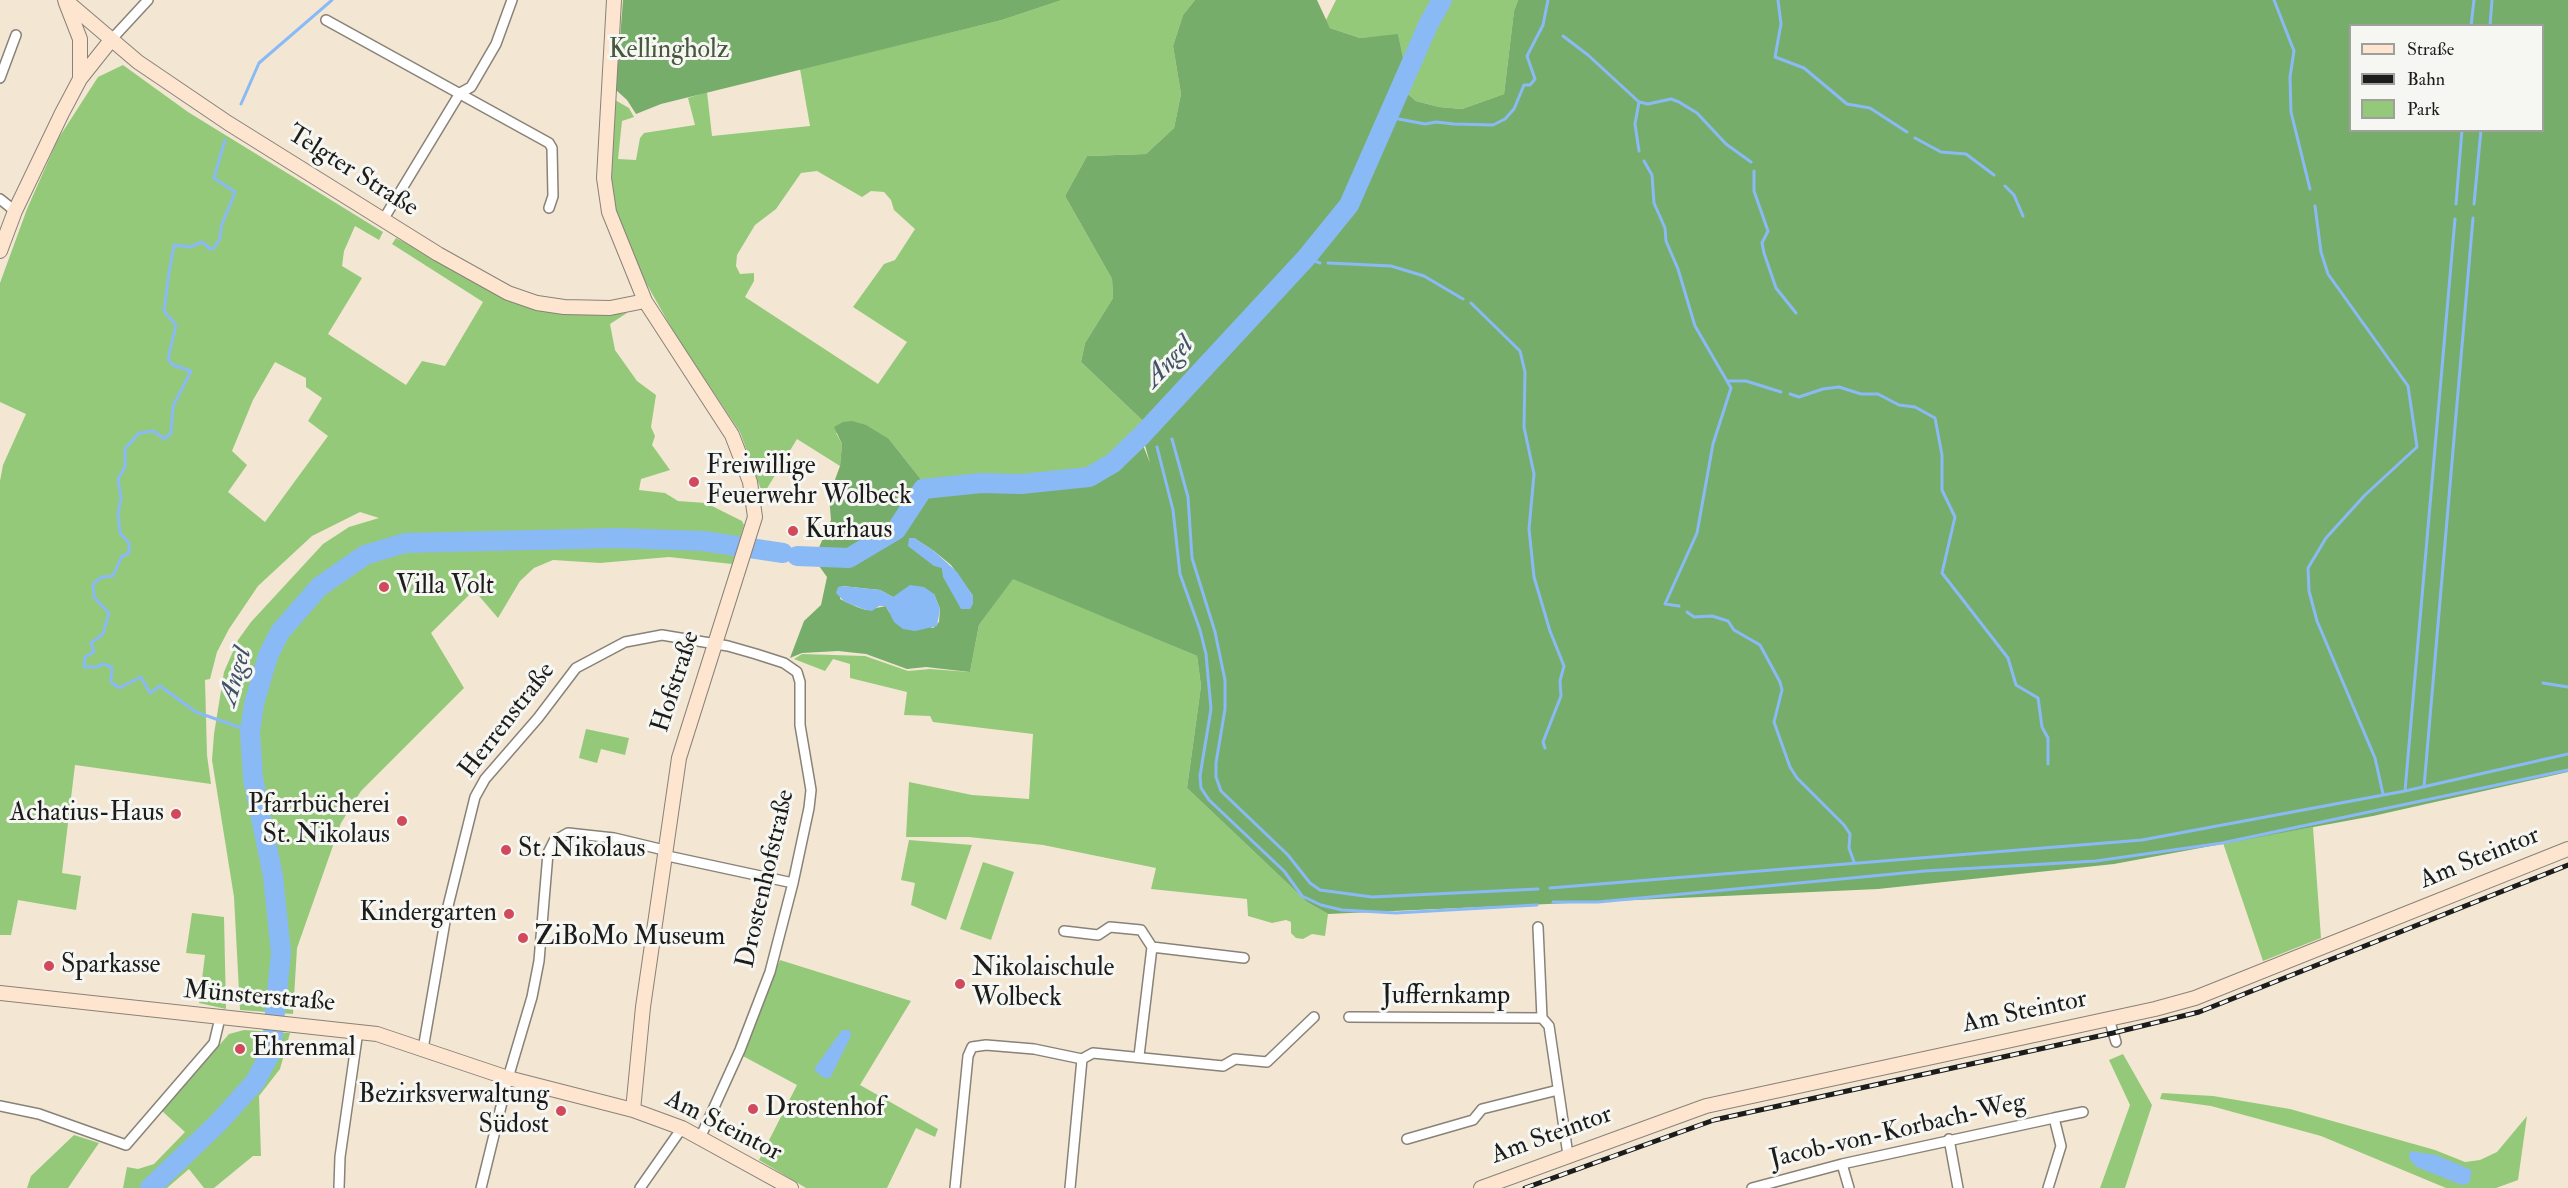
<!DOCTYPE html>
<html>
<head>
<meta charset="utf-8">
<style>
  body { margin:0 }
  #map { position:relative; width:2568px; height:1188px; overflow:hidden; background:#f3e7d4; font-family:"IM FELL Double Pica",serif }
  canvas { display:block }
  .legend { position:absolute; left:2349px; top:24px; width:195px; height:108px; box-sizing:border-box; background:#f6f6f2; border:2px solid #9f9f9c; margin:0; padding:8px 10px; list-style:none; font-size:18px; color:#1c1c1c }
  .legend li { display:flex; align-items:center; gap:12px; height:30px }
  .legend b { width:30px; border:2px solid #9f9f9c }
</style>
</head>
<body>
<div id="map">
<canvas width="2568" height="1188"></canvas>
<ul class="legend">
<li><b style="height:8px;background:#fde5d0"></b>Straße</li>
<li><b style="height:8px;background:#1c1c1c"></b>Bahn</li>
<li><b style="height:16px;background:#94c97a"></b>Park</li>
</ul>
</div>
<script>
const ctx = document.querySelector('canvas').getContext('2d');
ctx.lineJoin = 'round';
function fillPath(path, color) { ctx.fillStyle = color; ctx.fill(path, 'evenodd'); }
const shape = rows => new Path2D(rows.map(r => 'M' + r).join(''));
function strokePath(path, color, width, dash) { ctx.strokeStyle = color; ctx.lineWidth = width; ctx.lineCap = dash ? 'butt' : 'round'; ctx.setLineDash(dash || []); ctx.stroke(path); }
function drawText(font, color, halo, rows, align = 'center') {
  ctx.font = font + ' "IM FELL Double Pica",serif'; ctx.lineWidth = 6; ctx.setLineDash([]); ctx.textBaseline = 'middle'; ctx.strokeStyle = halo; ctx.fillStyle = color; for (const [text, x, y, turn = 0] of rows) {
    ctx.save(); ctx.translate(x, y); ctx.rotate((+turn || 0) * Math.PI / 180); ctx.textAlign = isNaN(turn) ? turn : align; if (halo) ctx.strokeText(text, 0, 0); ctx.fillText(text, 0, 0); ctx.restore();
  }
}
const green = shape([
  [1062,0,1195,0,1183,15,1173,46,1181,94,1174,128,1146,154,1087,156,1065,196,1112,279,1113,298,1085,343,1081,362,1143,421,1105,461,1077,473,1027,479,981,478,923,482,889,439,836,433,842,444,840,466,797,439,763,495,740,432,676,336,628,251,609,191,615,100,629,108,634,117,622,121,618,159,636,160,640,138,644,133,695,125,688,98,707,92,712,136,810,126,800,69,1002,20],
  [817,171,862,197,871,191,884,192,891,200,894,210,915,229,895,260,884,264,853,307,907,342,878,384,745,297,754,281,754,273,740,274,736,266,737,255,755,225,776,209,801,173],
  [1336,0,1518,0,1514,11,1504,94,1462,109,1439,107,1416,101,1396,84,1404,62,1398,35,1360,38,1330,28,1326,20],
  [123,65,188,112,383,232,379,240,355,226,344,251,342,266,362,278,328,334,406,385,422,361,445,366,483,302,392,244,396,238,532,308,583,315,627,313,610,324,615,350,637,381,656,395,651,427,655,436,652,445,670,470,641,479,639,490,665,493,678,501,706,503,742,521,744,525,732,564,669,557,600,563,553,560,534,568,520,581,498,618,479,596,471,593,431,633,464,688,361,791,341,823,297,948,293,1014,240,1010,234,897,212,760,214,734,224,672,238,640,251,622,323,544,349,527,379,518,360,512,312,536,258,586,229,629,217,652,210,679,205,680,207,755,211,784,75,765,62,873,81,876,76,910,18,900,11,935,0,935,0,481,3,465,26,414,0,402,0,283,27,209,58,139,98,77],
  [275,362,306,378,306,387,322,398,308,421,328,436,265,522,228,492,247,465,232,451,253,400],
  [1013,578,1197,656,1201,686,1187,788,1307,902,1328,914,1325,936,1312,934,1303,939,1296,938,1291,933,1291,922,1286,920,1272,923,1248,916,1247,899,1151,889,1156,868,1043,845,969,837,906,837,909,782,972,795,1029,799,1033,734,933,722,930,716,904,715,907,692,850,678,850,664,833,659,825,671,794,659,802,654,865,656,908,671,930,669,970,672,979,625],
  [586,729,629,738,625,755,601,749,597,763,579,758],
  [2313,827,2321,938,2263,961,2223,843],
  [909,840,972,845,946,920,911,905,915,883,901,880],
  [983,862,1014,872,991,940,960,929],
  [192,913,224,917,226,1009,199,1003,205,955,186,953],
  [780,960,911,1001,860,1085,938,1129,935,1137,916,1128,887,1188,806,1188,759,1160,797,1085,741,1055],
  [244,1030,290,1033,280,1069,259,1096,261,1156,253,1156,214,1188,204,1188,189,1169,167,1188,123,1188,127,1167,138,1169,154,1164,185,1132,162,1111,229,1034],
  [2123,1054,2152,1105,2125,1188,2100,1188,2130,1105,2109,1060],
  [2162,1093,2213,1096,2290,1109,2435,1150,2465,1162,2480,1160,2497,1152,2527,1116,2518,1180,2496,1188,2446,1188,2321,1136,2211,1106,2160,1099],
  [74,1135,99,1143,68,1188,27,1188,31,1176]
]);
const forest = shape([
  [623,0,1062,0,1002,20,661,104,636,114,627,100,616,90],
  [1195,0,1317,0,1330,28,1360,38,1398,34,1404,62,1396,84,1416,101,1439,107,1462,109,1504,94,1514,11,1518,0,2568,0,2568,772,2373,816,2114,864,1878,889,1328,914,1307,902,1187,788,1201,686,1197,656,1013,579,979,625,970,672,926,667,907,669,866,654,838,651,802,653,790,658,804,621,821,605,827,577,814,559,831,520,829,496,840,466,842,444,834,427,843,422,852,421,866,425,889,439,923,482,927,492,1089,481,1118,463,1141,440,1150,463,1142,435,1143,421,1081,362,1085,343,1113,298,1112,279,1065,196,1087,156,1146,154,1174,128,1181,94,1173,46,1183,15],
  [2350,26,2542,26,2542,130,2350,130],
  [909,538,914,538,934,551,951,565,973,596,943,573,942,568],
  [842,586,880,590,893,597,934,594,940,609,939,622,933,628,889,612,886,606,866,610,857,607,840,599]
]);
const water = shape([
  [909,538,914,538,934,551,957,572,973,596,973,604,970,609,961,609,943,577,942,568,934,566,908,546],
  [910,585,924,587,934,594,940,609,937,626,915,631,903,629,894,622,886,606,879,606,872,611,866,610,845,602,836,593,838,587,842,586,880,590,893,597],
  [842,1030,850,1030,851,1036,830,1078,822,1077,814,1069],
  [2409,1151,2436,1155,2469,1169,2472,1171,2469,1183,2462,1185,2417,1167,2410,1160]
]);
const stream = shape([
  [1778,0,1781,24,1775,57,1804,68,1847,104,1870,108,1907,132],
  [2274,0,2294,51,2290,77,2291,112,2310,189],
  [2471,26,2474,0],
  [2490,26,2492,0],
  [1563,36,1588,55,1639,102,1635,124,1639,151],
  [1639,102,1648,104,1671,99,1679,102,1697,113,1726,144,1751,162],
  [241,104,259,63,332,0],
  [1388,117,1425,124,1436,122,1454,124,1493,125,1505,119,1514,109,1524,85,1530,85,1535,79,1527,56,1543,25,1548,0],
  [1915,138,1941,152,1966,154,1994,175],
  [225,140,214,178,235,192,221,227,220,239,214,248,210,249,202,242,190,247,174,245,169,273,164,311,176,325,168,359,173,365,191,371,173,406,171,433,164,439,154,431,139,433,125,449,125,467,118,479,121,498,118,514,120,533,129,543,129,553,122,556,113,576,102,577,93,584,94,597,109,613,103,634,91,643,94,652,85,657,84,667,96,667,103,664,112,667,111,682,119,688,141,677,150,693,160,686,196,712,250,731],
  [1644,161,1652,175,1654,203,1665,228,1666,241,1678,269,1695,326,1731,388,1713,444,1697,533,1665,604,1679,606],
  [1754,171,1754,191,1768,231,1762,243,1764,253,1776,288,1796,313],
  [2005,186,2014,195,2023,216],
  [2456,204,2462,130],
  [2474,204,2481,130],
  [2315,206,2321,252,2328,274,2408,386,2417,447,2365,495,2326,538,2308,568,2309,591,2317,621,2375,758,2383,794],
  [1306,258,1320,263],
  [1328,263,1391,266,1424,276,1463,299],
  [1471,303,1520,351,1525,372,1524,427,1534,474,1529,529,1534,577,1550,631,1564,666,1560,681,1561,696,1543,742,1545,748],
  [1728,381,1746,381,1781,392],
  [1790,394,1799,397,1823,389,1839,387,1861,394,1878,394,1899,405,1915,407,1935,418,1942,455,1942,490,1955,517,1942,573,2008,658,2016,685,2038,698,2042,727,2048,738,2048,764],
  [1163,413,1167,419],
  [1148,429,1152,434],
  [1172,439,1188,497,1192,558,1215,632,1225,680,1225,709,1216,763,1216,777,1221,791,1288,855,1310,883,1320,890,1372,897,1538,889],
  [1157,447,1173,510,1180,574,1200,630,1206,654,1211,709,1200,776,1201,788,1209,800,1284,871,1302,896,1321,905,1342,910,1396,913,1537,905],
  [1687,612,1694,617,1712,616,1728,621,1734,630,1760,645,1780,682,1782,690,1774,722,1790,767,1797,778,1844,825,1850,834,1849,848,1854,862],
  [2543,683,2568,687],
  [2424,787,2473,218],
  [2405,791,2455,219],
  [1550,888,2142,840,2405,791,2568,754],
  [1553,902,1598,902,1925,871,2096,861,2222,843,2568,770]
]);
const river = shape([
  [797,556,849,558,896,530,923,489,981,483,1021,484,1089,477,1113,463,1142,435,1306,258,1349,205,1429,23,1442,0],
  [150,1188,218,1123,255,1082,271,1052,281,953,273,876,253,779,250,731,254,704,268,656,280,632,319,587,365,555,405,543,618,538,703,541,783,553]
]);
const street = shape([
  [326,20,549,143,552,148,553,196,549,208],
  [111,40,148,0],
  [0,78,16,35],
  [0,199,15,211],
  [383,220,460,93,471,87,496,44,512,0],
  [663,855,793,883],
  [1538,927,1542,1018],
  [1064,931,1098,935,1110,927,1141,930,1152,947,1139,1056],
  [1152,947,1244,958],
  [1349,1017,1542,1018,1549,1026,1568,1155],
  [2109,1019,2116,1042],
  [423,1049,447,910,475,797,485,779,538,718,576,668,625,642,662,635,728,646,756,654,784,663,797,672,800,682,800,725,811,790,809,808,793,883,770,972,740,1050,701,1136],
  [0,1106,39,1114,126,1145,214,1043,220,1018],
  [2054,1118,2083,1112],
  [1407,1139,1473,1120,1482,1109,1558,1090],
  [1949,1139,1958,1188],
  [1842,1164,1849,1188],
  [339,1188,340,1157,358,1031],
  [481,1188,508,1078,532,997,539,961,548,853,554,841,568,833,614,838,664,850],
  [640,1188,682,1128],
  [955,1188,968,1056,972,1047,986,1045,1034,1049,1082,1059,1093,1053,1223,1066,1235,1059,1267,1062,1314,1017],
  [1070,1188,1082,1059],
  [1752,1188,1842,1164,2054,1118,2061,1146,2048,1188]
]);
const secondary = shape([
  [65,0,138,62,228,123,438,254,508,293,537,303,564,307,610,308,645,301],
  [614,0,604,178,609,212,645,301,732,435,750,482,755,517,679,758,643,1007,633,1110],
  [66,3,80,39,80,79],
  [0,251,15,211,62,113,80,79,111,40],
  [0,993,377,1034,508,1078,633,1110,682,1128,791,1188],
  [1481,1188,1706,1106,2155,1009,2195,998,2568,849]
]);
const rail = shape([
  [1525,1188,1714,1120,2113,1033,2199,1012,2568,865]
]);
const markers = [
  [694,482,6,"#d1495b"],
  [793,531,6,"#d1495b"],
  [384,587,6,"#d1495b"],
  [176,814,6,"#d1495b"],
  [402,821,6,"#d1495b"],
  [506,850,6,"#d1495b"],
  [509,914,6,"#d1495b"],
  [523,938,6,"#d1495b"],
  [49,966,6,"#d1495b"],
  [960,984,6,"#d1495b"],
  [240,1049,6,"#d1495b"],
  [753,1109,6,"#d1495b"],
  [561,1111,6,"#d1495b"]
];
const parkNames = [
  ["Kellingholz",669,51]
];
const streetNames = [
  ["Telgter Straße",352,172,32],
  ["Hofstraße",677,682,-72],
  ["Herrenstraße",508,721,-52],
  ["Am Steintor",2480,859,-22],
  ["Drostenhofstraße",767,879,-77],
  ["Juffernkamp",1446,997],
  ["Münsterstraße",259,998,5],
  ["Am Steintor",2025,1013,-12],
  ["Am Steintor",723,1127,27],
  ["Jacob-von-Korbach-Weg",1898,1132,-13],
  ["Am Steintor",1552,1136,-20]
];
const poiNames = [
  ["Freiwillige",706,467],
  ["Feuerwehr Wolbeck",706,497],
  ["Kurhaus",805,531],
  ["Villa Volt",396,587],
  ["Pfarrbücherei",390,806,"right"],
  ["St. Nikolaus",390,836,"right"],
  ["Achatius-Haus",164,814,"right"],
  ["St. Nikolaus",518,850],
  ["Kindergarten",497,914,"right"],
  ["ZiBoMo Museum",535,938],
  ["Sparkasse",61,966],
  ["Nikolaischule",972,969],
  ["Wolbeck",972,999],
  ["Ehrenmal",252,1049],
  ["Bezirksverwaltung",549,1096,"right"],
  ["Südost",549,1126,"right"],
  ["Drostenhof",765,1109]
];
const waterNames = [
  ["Angel",1170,363,-47],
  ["Angel",237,677,-74]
];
fillPath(green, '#94c97a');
fillPath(forest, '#77ad6a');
fillPath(water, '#8abaf6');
strokePath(stream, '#8abaf6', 3);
strokePath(river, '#8abaf6', 20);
strokePath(street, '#888278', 12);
strokePath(secondary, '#888278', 16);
strokePath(street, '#fff', 9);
strokePath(secondary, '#fde5d0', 14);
strokePath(rail, '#1c1c1c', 5);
strokePath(rail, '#f6f6f2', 3, [9]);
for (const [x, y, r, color] of markers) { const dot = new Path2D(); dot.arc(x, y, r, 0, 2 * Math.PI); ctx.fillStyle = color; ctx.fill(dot); strokePath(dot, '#f6f6f2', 2); }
drawText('26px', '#46593d', '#f6f6f2', parkNames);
drawText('26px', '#1c1c1c', '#f6f6f2', streetNames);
drawText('26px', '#1c1c1c', '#f6f6f2', poiNames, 'left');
drawText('italic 27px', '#425368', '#f6f6f2', waterNames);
</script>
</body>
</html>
